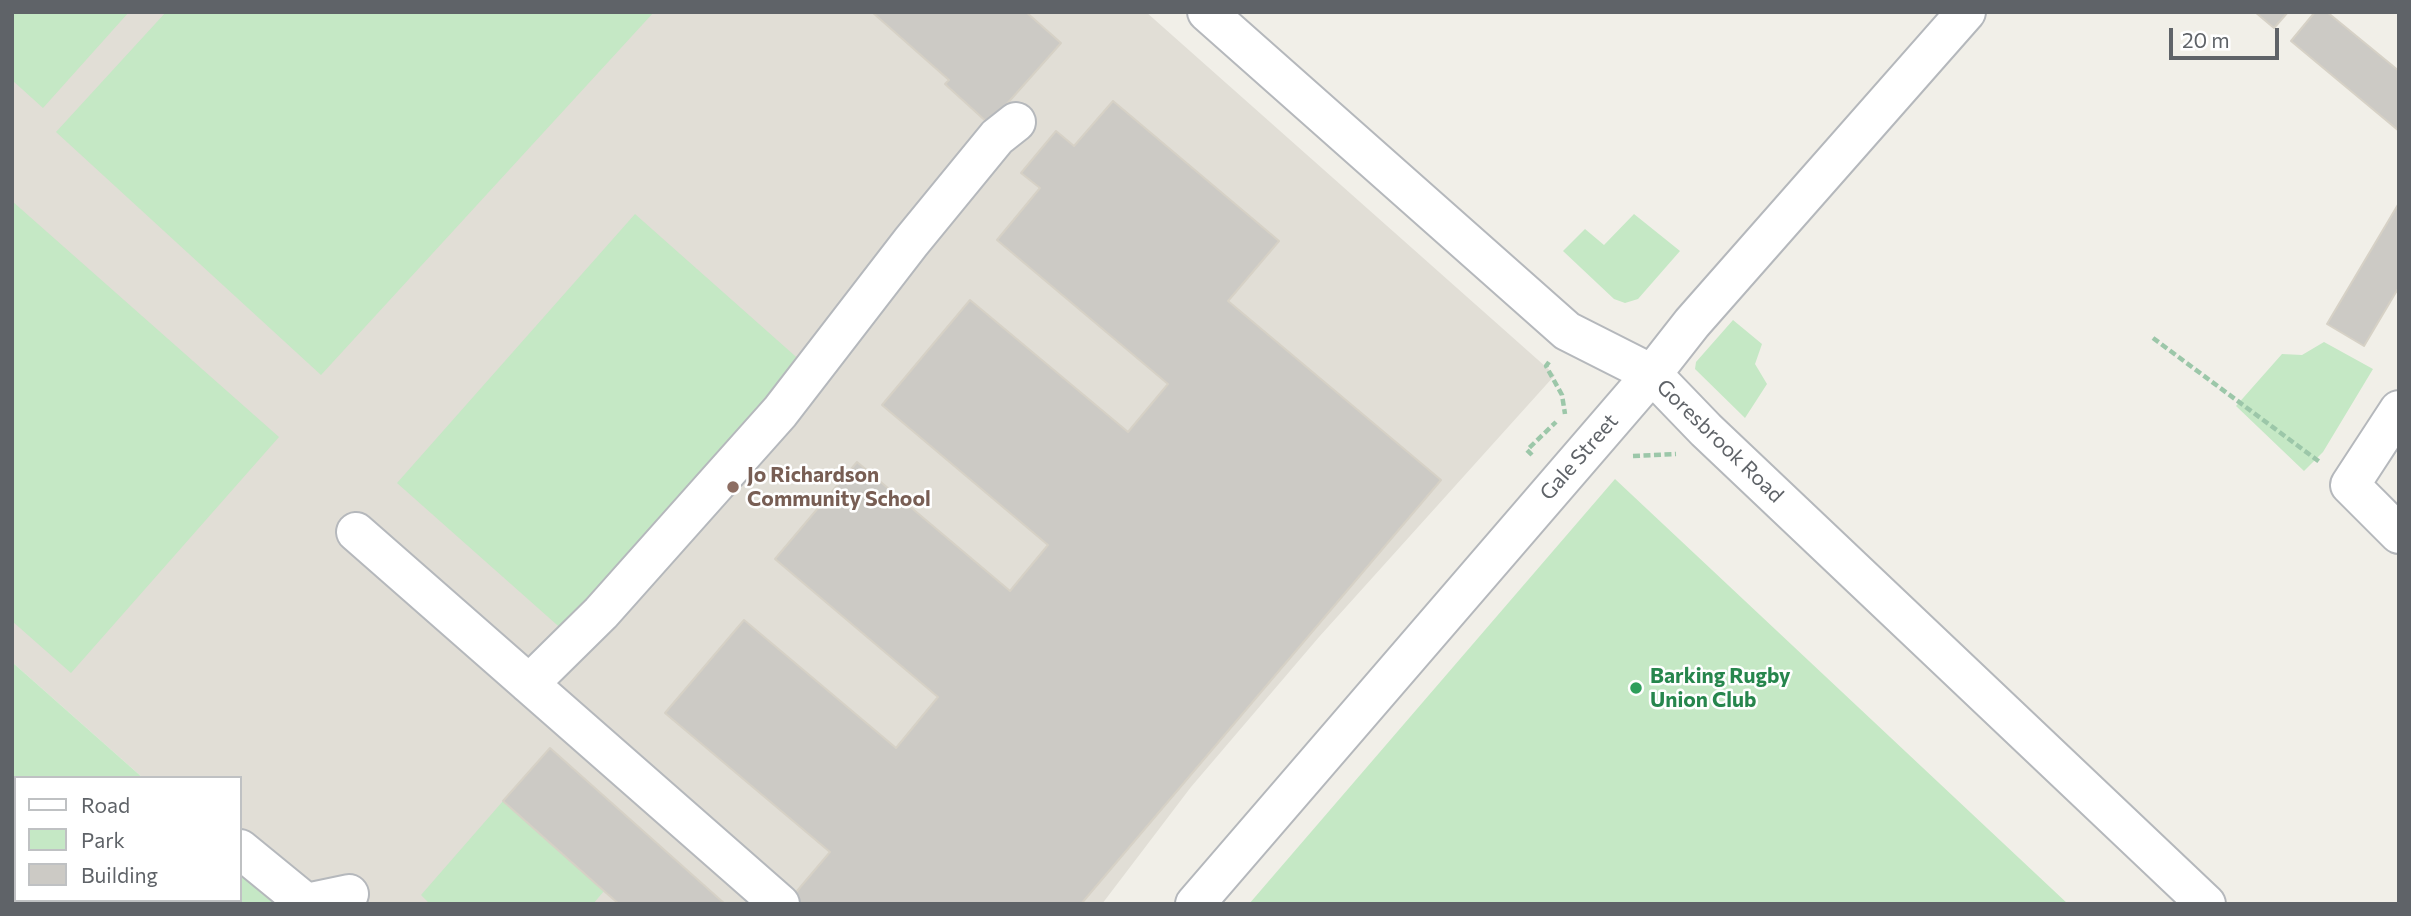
<!DOCTYPE html>
<html>
<head>
<meta charset="utf-8">
<style>
  body { margin:0 }
  #map { position:relative; width:2411px; height:916px; overflow:hidden; background:#f1efe8; font-family:Commissioner,sans-serif }
  canvas { display:block }
  .frame { position:absolute; inset:0; border:14px solid #5f6368; pointer-events:none }
  .legend { position:absolute; left:14px; top:776px; width:228px; height:126px; box-sizing:border-box; background:#fff; border:2px solid #bfc1c3; margin:0; padding:9px 12px; list-style:none; font-size:21px; color:#5f6368 }
  .legend li { display:flex; align-items:center; gap:14px; height:35px }
  .legend b { width:35px; border:2px solid #bfc1c3 }
  .scale { position:absolute; left:2169px; top:28px; width:110px; height:32px; box-sizing:border-box; border:4px solid #5f6368; border-top:0; padding-left:9px; font-size:21px; line-height:24px; white-space:nowrap; color:#5f6368; -webkit-text-stroke:5px #fff; paint-order:stroke }
</style>
</head>
<body>
<div id="map">
<canvas width="2411" height="916"></canvas>
<div class="frame"></div>
<ul class="legend">
<li><b style="height:9px;background:#fff"></b>Road</li>
<li><b style="height:19px;background:#c5e8c5"></b>Park</li>
<li><b style="height:19px;background:#cccac5"></b>Building</li>
</ul>
<div class="scale">20 m</div>
</div>
<script>
const ctx = document.querySelector('canvas').getContext('2d');
ctx.lineJoin = 'round';
function fillPath(path, color) { ctx.fillStyle = color; ctx.fill(path, 'evenodd'); }
const shape = rows => new Path2D(rows.map(r => 'M' + r).join(''));
function strokePath(path, color, width, dash) { ctx.strokeStyle = color; ctx.lineWidth = width; ctx.lineCap = dash ? 'butt' : 'round'; ctx.setLineDash(dash || []); ctx.stroke(path); }
function drawText(font, color, halo, rows, align = 'center') {
  ctx.font = font + ' Commissioner,sans-serif'; ctx.lineWidth = 5; ctx.setLineDash([]); ctx.textBaseline = 'middle'; ctx.strokeStyle = halo; ctx.fillStyle = color; for (const [text, x, y, turn = 0] of rows) {
    ctx.save(); ctx.translate(x, y); ctx.rotate((+turn || 0) * Math.PI / 180); ctx.textAlign = isNaN(turn) ? turn : align; if (halo) ctx.strokeText(text, 0, 0); ctx.fillText(text, 0, 0); ctx.restore();
  }
}
const education = shape([
  [12,12,1146,12,1555,375,1319,637,1191,787,1102,904,286,904,240,863,240,778,143,778,12,662]
]);
const green = shape([
  [12,12,129,12,43,108,12,80],
  [166,12,654,12,321,375,56,132],
  [12,201,279,437,71,673,12,621],
  [635,214,803,363,565,632,397,483],
  [1634,214,1680,251,1638,299,1625,303,1614,299,1563,251,1585,229,1604,245],
  [1733,320,1762,344,1755,364,1767,384,1745,418,1695,369,1696,362],
  [2324,342,2373,369,2323,452,2304,471,2236,406,2282,354,2302,355],
  [1615,479,2068,904,1249,904],
  [12,662,143,778,16,778,16,900,240,900,240,863,286,904,12,904],
  [503,801,604,891,593,904,430,904,421,895]
]);
const building = shape([
  [872,12,1026,12,1061,43,989,124,945,84,949,80,872,12],
  [2255,12,2288,12,2274,28,2255,12],
  [2315,12,2327,12,2399,71,2399,131,2291,41,2315,12],
  [1113,101,1279,241,1228,301,1441,480,1081,904,801,904,792,897,830,852,665,713,744,620,896,748,938,697,775,559,857,462,1010,591,1048,545,882,405,970,300,1128,432,1168,384,997,240,1040,188,1021,173,1056,131,1074,146,1113,101],
  [2399,203,2399,287,2364,346,2327,324,2399,203],
  [550,748,725,904,619,904,604,891,503,801,550,748]
]);
const path = shape([
  [2153,338,2321,463],
  [1549,362,1546,366,1562,395,1565,414],
  [1532,455,1527,450,1556,422],
  [1633,456,1676,454]
]);
const minor = shape([
  [1207,12,1567,331,1652,374,1706,430,2206,904],
  [2399,410,2350,485,2399,534],
  [356,532,780,904],
  [529,684,601,613,780,412,911,242,997,137,1016,122],
  [240,849,306,903,349,894],
  [1195,904,1652,374,1692,323,1966,12]
]);
const markers = [
  [733,487,7,"#8d6e63"],
  [1636,688,7,"#2e9e5b"]
];
const streetNames = [
  ["Goresbrook Road",1720,441,44],
  ["Gale Street",1579,457,-49]
];
const educationNames = [
  ["Jo Richardson",747,475],
  ["Community School",747,499]
];
const leisureNames = [
  ["Barking Rugby",1650,676],
  ["Union Club",1650,700]
];
fillPath(education, '#e1ded6');
fillPath(green, '#c5e8c5');
fillPath(building, '#cccac5');
strokePath(building, '#d6d1c6', 2);
strokePath(minor, '#b5b8bc', 42);
strokePath(path, '#9cc7a9', 4.5, [7, 3.5]);
strokePath(minor, '#fff', 38);
for (const [x, y, r, color] of markers) { const dot = new Path2D(); dot.arc(x, y, r, 0, 2 * Math.PI); ctx.fillStyle = color; ctx.fill(dot); strokePath(dot, '#fff', 2.5); }
drawText('21px', '#5f6368', '#fff', streetNames);
drawText('bold 21px', '#785e54', '#fff', educationNames, 'left');
drawText('bold 21px', '#27864d', '#fff', leisureNames, 'left');
</script>
</body>
</html>
